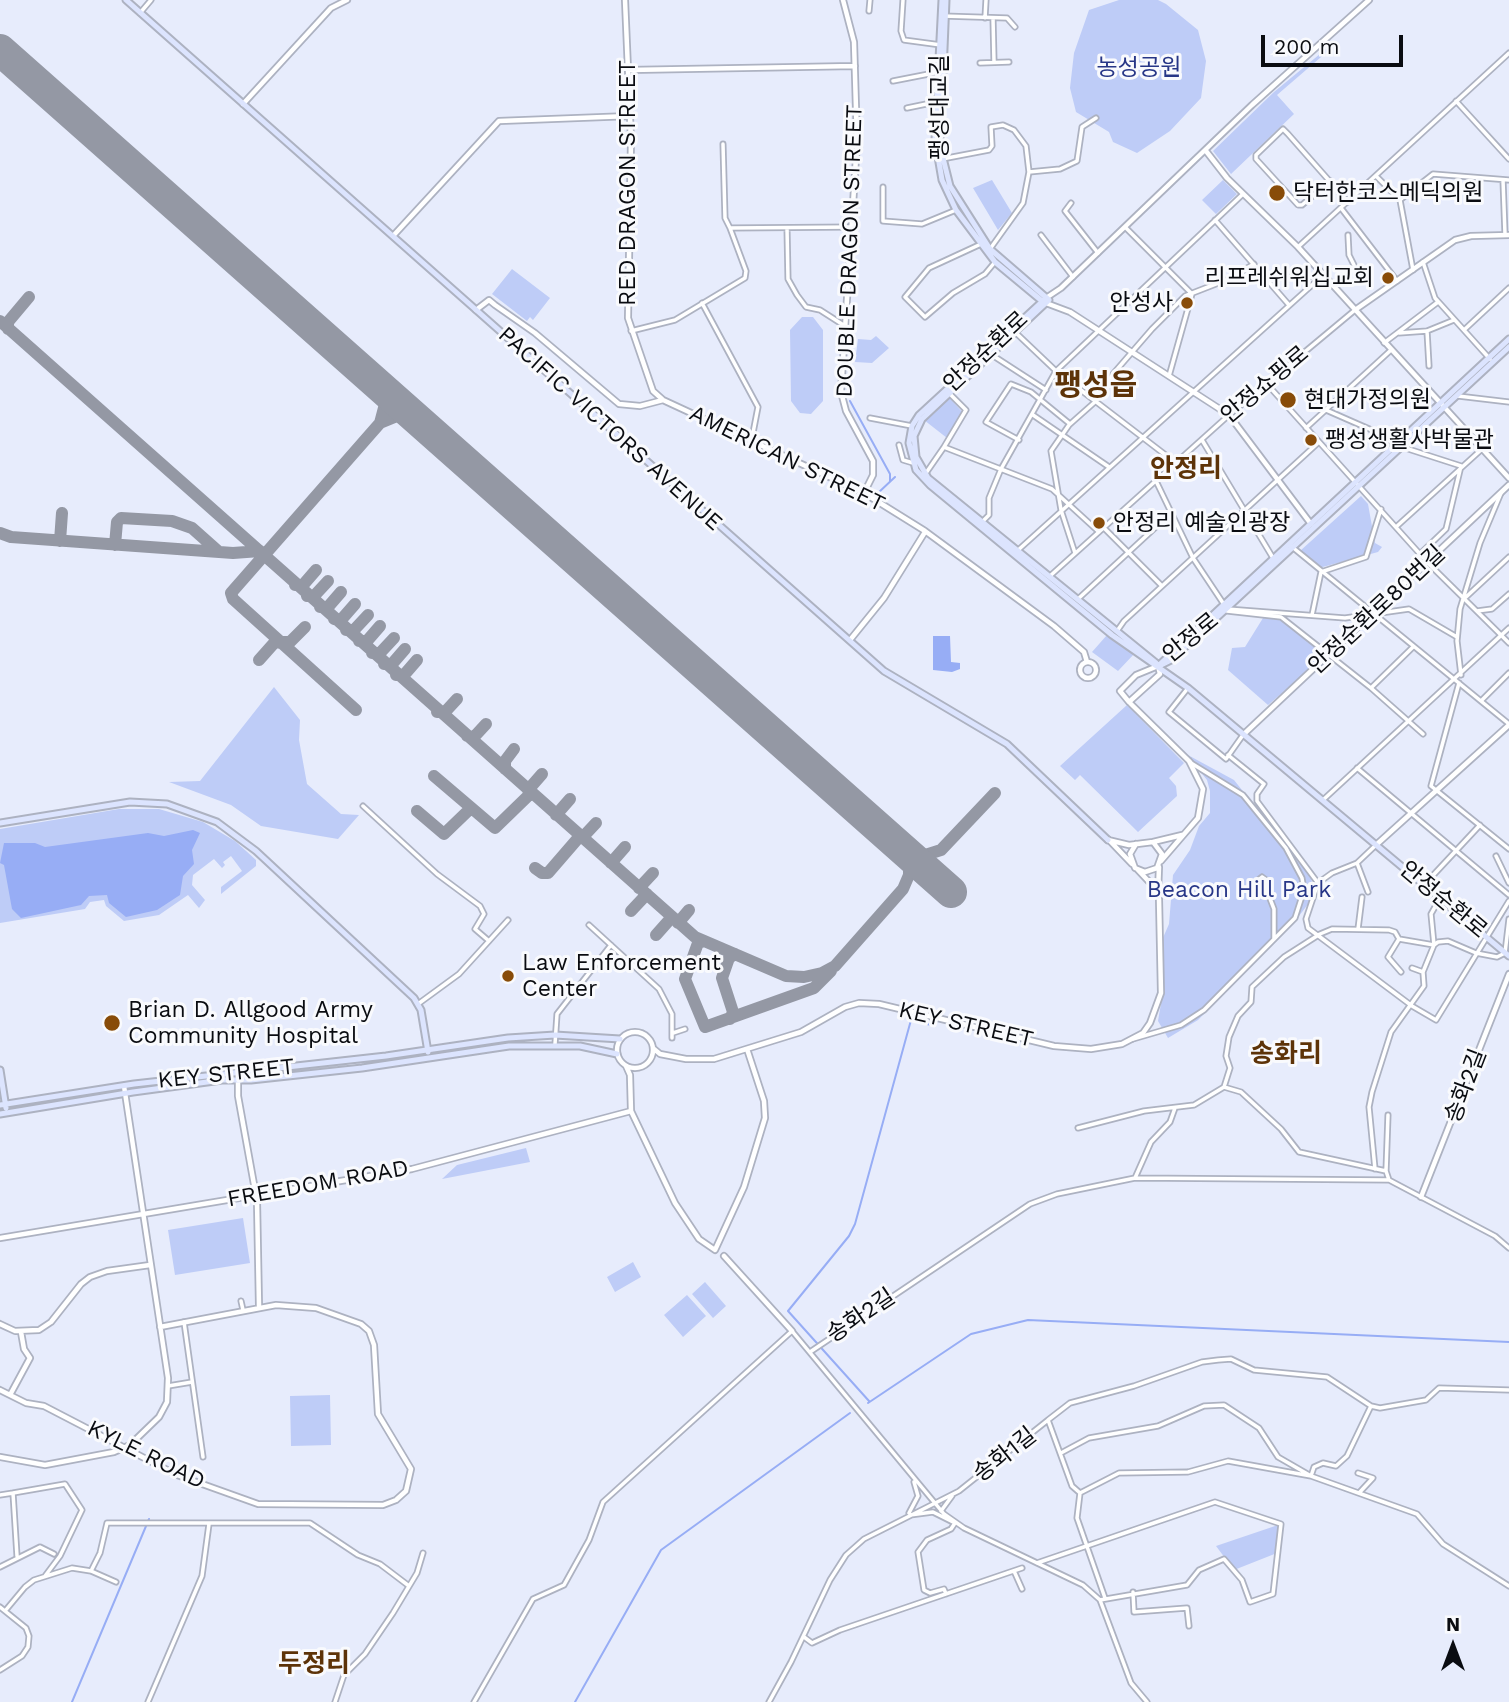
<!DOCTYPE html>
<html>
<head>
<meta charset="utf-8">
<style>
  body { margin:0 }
  #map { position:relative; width:1509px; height:1702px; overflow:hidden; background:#e7ecfc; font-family:"Work Sans",sans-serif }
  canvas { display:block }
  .north { position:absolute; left:1418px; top:1611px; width:70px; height:70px; -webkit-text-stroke:5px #f9fafd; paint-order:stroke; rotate:0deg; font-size:19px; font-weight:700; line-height:28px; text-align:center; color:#0a0c11 }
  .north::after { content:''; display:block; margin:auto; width:24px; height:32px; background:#0a0c11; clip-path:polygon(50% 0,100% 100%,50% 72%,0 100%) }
  .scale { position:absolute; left:1261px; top:35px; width:142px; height:32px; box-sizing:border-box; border:4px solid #0a0c11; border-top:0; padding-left:9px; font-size:21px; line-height:24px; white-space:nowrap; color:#0a0c11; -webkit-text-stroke:5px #f9fafd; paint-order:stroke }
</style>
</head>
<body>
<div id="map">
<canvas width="1509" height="1702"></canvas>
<div class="north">N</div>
<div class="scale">200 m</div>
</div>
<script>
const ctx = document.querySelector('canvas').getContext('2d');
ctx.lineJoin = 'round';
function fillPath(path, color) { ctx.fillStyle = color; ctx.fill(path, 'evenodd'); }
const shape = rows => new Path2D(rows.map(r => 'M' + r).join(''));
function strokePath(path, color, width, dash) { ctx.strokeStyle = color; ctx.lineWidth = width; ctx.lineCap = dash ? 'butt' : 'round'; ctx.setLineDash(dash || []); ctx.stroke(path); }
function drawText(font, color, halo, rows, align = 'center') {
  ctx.font = font + ' "Work Sans","Noto Sans KR",sans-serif'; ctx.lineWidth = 6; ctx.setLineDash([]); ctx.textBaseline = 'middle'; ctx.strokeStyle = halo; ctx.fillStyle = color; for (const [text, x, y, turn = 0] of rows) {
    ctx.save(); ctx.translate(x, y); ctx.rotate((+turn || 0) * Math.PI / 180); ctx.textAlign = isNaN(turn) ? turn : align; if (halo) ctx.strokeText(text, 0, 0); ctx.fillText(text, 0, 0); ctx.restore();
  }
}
const green = shape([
  [1119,0,1158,0,1166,4,1198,30,1206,61,1201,98,1170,131,1137,153,1113,142,1109,132,1076,112,1070,88,1074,53,1089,10],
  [1326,49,1328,51,1277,95,1294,114,1231,174,1213,151,1274,92],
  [992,180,1012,213,998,230,973,188],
  [1223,180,1237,194,1216,214,1202,200],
  [512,269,550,298,533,320,530,317,527,321,492,294],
  [802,317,813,317,823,330,823,401,811,414,800,413,791,401,790,330],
  [876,336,889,348,872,363,855,362,858,339,871,340],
  [949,397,963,413,947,438,924,420],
  [1361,496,1368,504,1375,543,1382,547,1378,552,1319,568,1300,551],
  [1263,618,1281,620,1323,653,1323,658,1268,705,1228,670,1232,648,1245,647],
  [1107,635,1135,653,1118,671,1092,652],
  [274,687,300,720,299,740,307,784,341,814,359,815,338,839,261,826,231,805,169,782,200,781],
  [1127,705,1184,763,1169,778,1176,786,1177,796,1138,832,1080,775,1075,780,1060,766],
  [1186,754,1234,780,1312,878,1309,903,1292,925,1198,1020,1168,1038,1158,1021,1164,986,1162,940,1169,924,1173,875,1190,850,1199,826,1210,813,1210,791,1207,780],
  [119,809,159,809,203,822,235,841,256,860,256,866,221,894,221,887,242,871,231,856,223,862,225,865,222,868,214,859,193,875,192,885,205,900,199,908,188,895,159,915,124,921,106,906,104,900,90,902,85,909,0,923,0,829],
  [526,1148,530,1162,442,1179,457,1165],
  [243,1218,250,1263,175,1275,168,1230],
  [633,1262,641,1277,615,1292,607,1277],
  [705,1282,726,1306,713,1318,692,1294],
  [687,1295,706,1316,683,1337,664,1315],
  [330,1395,331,1445,291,1446,290,1396],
  [1281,1524,1277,1553,1234,1570,1216,1546]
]);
const water = shape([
  [933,636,950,636,951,662,960,663,960,669,952,672,933,670],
  [193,830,200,833,192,850,194,864,183,876,180,895,157,910,126,917,109,903,107,895,89,896,81,905,21,918,12,909,4,865,0,863,4,843,35,843,45,847,148,833,164,836]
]);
const stream = shape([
  [850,401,890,474,890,481],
  [878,493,895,477],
  [869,1401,788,1311,849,1236,855,1224,911,1020,931,1025,932,1022],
  [868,1403,971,1334,1028,1320,1509,1342],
  [72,1702,149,1519],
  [575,1702,661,1550,850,1413]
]);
const taxiway = shape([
  [0,55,12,61],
  [0,321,695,937,786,976,804,977,822,973,835,966,903,889,909,875,909,862,895,840],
  [8,329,8,322,29,297],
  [373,381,385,404,380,423,397,416,420,423],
  [0,533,11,537,233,553,260,551],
  [60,541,62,513],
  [115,545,117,522,121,518,172,521,192,528,219,552],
  [295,585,303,585,316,570],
  [307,596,315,595,328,581],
  [320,607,328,607,341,592],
  [334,619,341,620,355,604],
  [346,630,354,630,368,615],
  [359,641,367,641,380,626],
  [281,642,290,642,305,627],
  [372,653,380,653,394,638],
  [259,660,275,642,282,643],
  [384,664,392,664,405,649],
  [396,675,404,675,417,660],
  [356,710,233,599,231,593,380,423],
  [437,712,445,712,457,699],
  [467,736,474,737,486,724],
  [505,769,505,761,514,749],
  [434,776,495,828,528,796,533,794],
  [528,790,542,774],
  [417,811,444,834,471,808],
  [556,815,570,799],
  [582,838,596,823],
  [901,845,922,856,941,850,995,793],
  [611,863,625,847],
  [535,868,542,873,548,873,580,836],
  [639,888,653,873],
  [631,911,647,894],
  [678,923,689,910],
  [656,935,672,917],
  [704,941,698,943,685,979,705,1027,814,988,831,971],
  [730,1019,733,1012,722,978,729,958,735,954]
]);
const runway = shape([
  [0,50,951,892]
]);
const minor = shape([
  [903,0,901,31,904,40,941,45],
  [869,11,870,0],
  [140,13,151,0],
  [943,16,1007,18,1015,27],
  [985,18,986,0],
  [993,18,994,62],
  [980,63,1009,62],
  [893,81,939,72],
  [1456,101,1509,159],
  [907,108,936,102],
  [723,144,725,218,730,228],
  [942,159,989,150,992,146,991,127,1003,125,1014,130,1026,146,1029,172,1060,169,1077,161,1082,127,1096,118],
  [1377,177,1400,200],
  [1503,180,1505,234],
  [1330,181,1302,205,1298,205,1256,159,1256,155,1283,129,1288,134,1348,202],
  [883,187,883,221,922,224,956,210],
  [1400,200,1433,174,1509,180],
  [1400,200,1413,270],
  [1071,203,1065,211,1098,253],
  [1341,208,1397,281],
  [1215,220,1289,305],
  [787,228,788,279,797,295,806,307,820,310,845,326],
  [1126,228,1192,294,1169,376],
  [1041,235,1073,277],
  [1348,235,1349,255,1354,265],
  [981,244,929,268,905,297,925,317,953,293,985,274,995,262],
  [1298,247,1509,53],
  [990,249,1023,203,1029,172],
  [1423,262,1435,298,1490,359],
  [1228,279,1254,264],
  [702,303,758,407,752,438],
  [1464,330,1509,288],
  [631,331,675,320,745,278,746,271,730,228,853,227],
  [1427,331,1429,366],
  [1015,332,1056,371,1176,463],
  [1399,333,1427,331,1454,320],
  [1384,343,1438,302],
  [992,355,1046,390],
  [1267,384,1428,563,1509,643],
  [1458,396,1509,402],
  [1326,410,1383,435,1395,445],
  [1033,415,1109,467],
  [870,418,912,426],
  [1306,428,1391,350],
  [1019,440,986,422,1011,384,1031,392,1070,424],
  [1202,440,1273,558],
  [899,445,903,460,913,463],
  [944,447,966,410,949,393],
  [1402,447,1461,466,1446,529,1420,554],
  [926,473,944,447,1052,489,1099,532],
  [1156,481,1193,558,1227,609,1345,618,1409,609,1457,637],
  [983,521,989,515,989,498,1001,469,1056,371,1243,194],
  [1396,527,1482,449],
  [1104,528,1162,586],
  [1291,546,1509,724],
  [1016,552,1322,276],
  [1075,553,1061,510,1051,451,1069,425,1096,401,1113,374,1152,329,1185,296,1226,280,1322,276],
  [1050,576,1229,415,1355,310],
  [1465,598,1509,557],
  [1078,599,1171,513],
  [1227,611,1281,617,1371,688,1423,734],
  [1477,611,1492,609,1509,594],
  [1312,615,1321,572,1366,557,1381,509],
  [1117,631,1124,621,1319,442],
  [1461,675,1457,641,1460,609,1480,543,1501,493],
  [1459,683,1431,786,1509,849],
  [1372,687,1413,647],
  [1188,688,1169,712,1226,759,1243,735],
  [1481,701,1509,673],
  [1228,755,1264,784,1257,794,1257,801,1318,883],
  [1357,768,1509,895],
  [1323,800,1509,628],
  [363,806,437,874,480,906,484,914,475,929,489,941],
  [1496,856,1509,883],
  [1357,863,1332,873,1318,883,1306,919,1308,928,1412,1006,1436,1020,1509,901],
  [1262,877,1269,882,1269,895,1258,889,1257,881,1262,877],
  [1424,885,1480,825],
  [1368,892,1357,863,1376,845],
  [1269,896,1274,909,1274,939],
  [589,925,659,989,672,1014,672,1038],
  [1358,929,1362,897],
  [1399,939,1388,957,1401,972],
  [1412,968,1423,972],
  [418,1004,459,974,508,920],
  [673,1033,685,1029],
  [1133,1039,1181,1025,1204,1010,1295,918,1304,890,1302,878,1286,848,1243,795,1191,763],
  [555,1044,557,1014,611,945],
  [1224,1087,1230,1068,1226,1056,1229,1037,1238,1016,1251,1002,1252,987,1284,957,1320,934,1332,929,1389,930,1395,932,1399,939,1434,945,1438,942,1448,941,1476,953,1497,957,1505,953,1509,919],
  [1078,1128,1144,1111,1194,1105,1224,1087,1241,1092,1281,1129,1299,1152,1386,1171,1389,1180],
  [1375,1169,1369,1107,1372,1092,1391,1032,1424,986,1423,972,1434,945,1431,914,1440,898],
  [1386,1171,1388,1115],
  [1135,1178,1151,1142,1170,1122,1175,1108],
  [241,1301,243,1310],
  [184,1322,203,1457],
  [810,1352,1030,1204,1057,1194,1135,1178,1389,1180,1495,1236,1509,1248],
  [168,1386,192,1382],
  [1048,1420,1070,1403,1134,1386,1202,1362,1218,1360,1231,1359,1254,1370,1327,1377,1371,1406,1380,1408,1426,1400,1439,1388,1509,1390],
  [1061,1453,1089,1438,1158,1426,1204,1406,1224,1405,1259,1428,1278,1457,1311,1476,1314,1467,1323,1463,1336,1466,1347,1456,1371,1406],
  [1358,1473,1373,1478,1359,1493],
  [13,1493,65,1484,82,1510,60,1556,45,1576],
  [1080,1493,1077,1518,1105,1598],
  [0,1495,13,1493,17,1556],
  [941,1511,952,1496],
  [909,1513,918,1496,914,1482],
  [910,1515,933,1512,955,1523,951,1529,927,1540,918,1552,924,1590,930,1593,944,1589,946,1594],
  [1037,1563,1215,1502,1281,1524,1273,1594,1250,1602,1242,1580,1224,1559,1199,1570,1187,1585,1100,1600],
  [0,1567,40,1547,54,1554],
  [91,1571,100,1553,107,1523,310,1523,358,1555,380,1564,409,1586],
  [1014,1571,1022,1589],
  [1133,1592,1134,1612,1187,1608,1189,1626],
  [0,1607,26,1628,29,1636,28,1647,22,1656,0,1670],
  [5,1611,25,1587,34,1580,72,1568,91,1571,116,1582],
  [804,1637,812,1643,840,1630,1022,1568],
  [148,1702,202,1576,209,1524],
  [335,1702,344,1675,365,1654,393,1613,417,1573,423,1553],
  [474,1702,533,1599,564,1585,589,1540,603,1502,792,1331,944,1514,964,1528,1083,1585,1100,1600,1131,1683,1147,1702],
  [769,1702,791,1662,830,1580,846,1555,864,1539,959,1491,1048,1420,1072,1486,1080,1493,1119,1473,1188,1472,1228,1461,1311,1476,1417,1514,1443,1544,1509,1586]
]);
const tertiary = shape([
  [625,0,631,140,628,318,653,391,662,399],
  [843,0,854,42,857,142,841,392,846,411,873,461,873,475,864,493],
  [629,70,855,66],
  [243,104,331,8,347,0],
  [1206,151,1227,178,1298,247,1509,478],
  [393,236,499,121,630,116],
  [1046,298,1061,288,1252,105,1369,0],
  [1046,303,1070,312,1229,415,1311,524],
  [476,310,489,300,495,305,535,333,619,404,640,406,663,400,864,493,925,531,1054,626,1084,652,1087,662],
  [1355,310,1455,240,1471,236,1509,235],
  [850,640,884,598,925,532],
  '1080 670a8 8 0 1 1 16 0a8 8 0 1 1-16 0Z',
  [1129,702,1160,674,1158,666,1136,675,1120,691,1129,702,1190,762],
  [1244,734,1509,485],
  [1108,840,1129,845,1153,842,1162,854,1157,868,1145,872,1135,868,1130,854,1136,844],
  [1109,840,1132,864],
  [1153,842,1182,835],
  [1376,845,1509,725],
  [1161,861,1198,818,1203,789,1189,761],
  [1158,893,1159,867],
  '617 1050a18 18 0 1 1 36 0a18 18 0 1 1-36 0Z',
  [654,1049,660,1054,686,1059,714,1059,801,1032,845,1007,859,1003,879,1004,1054,1046,1091,1049,1122,1044,1143,1033,1150,1023,1161,993,1159,899,1154,887,1138,870],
  [626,1066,630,1075,631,1111,675,1203,699,1239,715,1250,744,1187,765,1118,764,1101,747,1049],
  [238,1072,238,1096,257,1201,259,1306],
  [1421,1197,1509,974],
  [0,1238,412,1169,631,1111],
  [724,1256,792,1331],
  [0,1324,15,1331,39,1330,51,1322,81,1284,90,1277,107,1271,150,1265],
  [0,1390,26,1403,44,1406,177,1475,258,1504,383,1505,396,1500,406,1491,411,1469,378,1414,374,1345,369,1331,361,1324,316,1308,276,1305,160,1327],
  [10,1395,30,1358,24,1349,21,1332],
  [0,1457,45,1465,114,1452,130,1445,159,1417,167,1402,168,1378,124,1086]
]);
const secondary = shape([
  [126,0,884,671,1007,744,1108,840],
  [942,0,935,139,942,180,956,210,995,262,1042,301],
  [946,0,940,146,950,186,990,249,1049,300,922,419,914,436,916,457,928,478,1156,663],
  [1046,298,919,415,912,426,909,443,916,470,930,485,1112,635,1188,688,1509,956],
  [1161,665,1171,660,1509,347],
  [1158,666,1509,339],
  [0,823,130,802,167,804,217,822,256,851,414,998,421,1010,428,1052],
  [0,1070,6,1108],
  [0,1105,134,1084,386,1056,508,1038,555,1035,620,1039],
  [0,1114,133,1092,222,1080,251,1080,362,1068,509,1046,580,1046,617,1054]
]);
const markers = [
  [1277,193,9,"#884c09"],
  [1388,278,7,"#884c09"],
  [1187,303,7,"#884c09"],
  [1288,400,9,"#884c09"],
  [1311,440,7,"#884c09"],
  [1099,523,7,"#884c09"],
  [508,976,7,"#884c09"],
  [112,1023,9,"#884c09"]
];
const parkNames = [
  ["농성공원",1139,68],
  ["Beacon Hill Park",1239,890]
];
const streetNames = [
  ["팽성대교길",940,107,-90],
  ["RED DRAGON STREET",628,183,-90],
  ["DOUBLE DRAGON STREET",850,251,-88],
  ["안정순환로",986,352,-43],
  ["안정쇼핑로",1265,385,-40],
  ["PACIFIC VICTORS AVENUE",610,429,42],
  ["AMERICAN STREET",787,459,26],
  ["안정순환로80번길",1377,610,-43],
  ["안정로",1191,638,-39],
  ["안정순환로",1443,900,40],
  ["KEY STREET",966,1025,13],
  ["KEY STREET",226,1074,-6],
  ["송화2길",1466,1086,-69],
  ["FREEDOM ROAD",318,1184,-10],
  ["송화2길",861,1316,-34],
  ["KYLE ROAD",146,1455,26],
  ["송화1길",1005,1455,-38]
];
const poiNames = [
  ["닥터한코스메딕의원",1293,193],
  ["리프레쉬워십교회",1374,278,"right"],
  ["안성사",1173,303,"right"],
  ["현대가정의원",1304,400],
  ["팽성생활사박물관",1325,440],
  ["안정리 예술인광장",1113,523],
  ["Law Enforcement",522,963],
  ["Center",522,989],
  ["Brian D. Allgood Army",128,1010],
  ["Community Hospital",128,1036]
];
const quarterNames = [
  ["안정리",1186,469],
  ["송화리",1286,1054],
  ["두정리",314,1664]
];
const districtNames = [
  ["팽성읍",1096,386]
];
fillPath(green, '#beccf7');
fillPath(water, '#97adf5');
strokePath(stream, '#97adf5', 2);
strokePath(taxiway, '#9498a4', 12);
strokePath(runway, '#9498a4', 32);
strokePath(minor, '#adb2c1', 7);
strokePath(tertiary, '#adb2c1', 8);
strokePath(secondary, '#adb2c1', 9);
strokePath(minor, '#fff', 3.5);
strokePath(tertiary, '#fff', 4.5);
strokePath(secondary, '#dce4fe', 5);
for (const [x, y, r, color] of markers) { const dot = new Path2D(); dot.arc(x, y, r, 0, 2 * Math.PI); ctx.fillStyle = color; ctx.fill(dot); strokePath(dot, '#f9fafd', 2.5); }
drawText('23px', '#273687', '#f9fafd', parkNames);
drawText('23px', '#0a0c11', '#f9fafd', streetNames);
drawText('23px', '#0a0c11', '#f9fafd', poiNames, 'left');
drawText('bold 26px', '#5d3308', '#f9fafd', quarterNames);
drawText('bold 30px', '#5d3308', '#f9fafd', districtNames);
</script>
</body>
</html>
